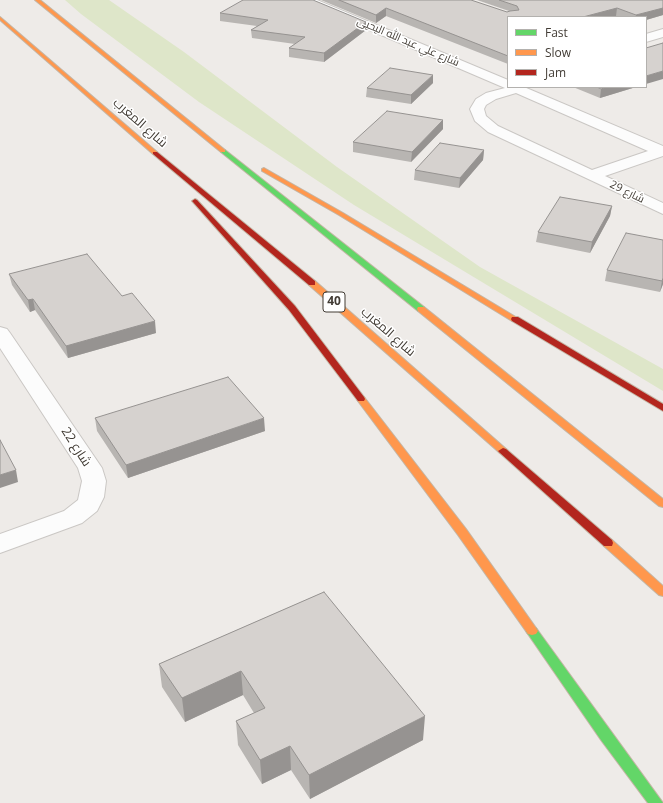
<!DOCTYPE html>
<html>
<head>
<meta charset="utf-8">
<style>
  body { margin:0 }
  #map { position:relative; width:663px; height:803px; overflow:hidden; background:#eeebe8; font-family:"Open Sans",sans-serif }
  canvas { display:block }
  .legend { position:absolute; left:507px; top:16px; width:140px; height:72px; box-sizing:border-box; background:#fff; border:1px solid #b3b1ae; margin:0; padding:5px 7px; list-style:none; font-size:12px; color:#423c35 }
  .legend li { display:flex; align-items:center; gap:8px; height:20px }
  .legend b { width:20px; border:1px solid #b3b1ae }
</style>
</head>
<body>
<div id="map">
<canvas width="663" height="803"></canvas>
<ul class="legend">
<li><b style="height:5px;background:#63d668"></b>Fast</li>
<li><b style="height:5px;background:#ff974d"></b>Slow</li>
<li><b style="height:5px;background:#b3261e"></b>Jam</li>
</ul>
</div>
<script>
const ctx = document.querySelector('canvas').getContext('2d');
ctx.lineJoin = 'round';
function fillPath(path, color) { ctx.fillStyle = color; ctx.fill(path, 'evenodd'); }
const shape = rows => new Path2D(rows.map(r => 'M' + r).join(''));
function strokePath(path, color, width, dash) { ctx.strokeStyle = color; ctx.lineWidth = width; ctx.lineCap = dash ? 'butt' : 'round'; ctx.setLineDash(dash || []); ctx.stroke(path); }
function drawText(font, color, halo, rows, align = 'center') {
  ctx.font = font + ' "Open Sans",Cairo,sans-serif'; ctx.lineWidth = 3; ctx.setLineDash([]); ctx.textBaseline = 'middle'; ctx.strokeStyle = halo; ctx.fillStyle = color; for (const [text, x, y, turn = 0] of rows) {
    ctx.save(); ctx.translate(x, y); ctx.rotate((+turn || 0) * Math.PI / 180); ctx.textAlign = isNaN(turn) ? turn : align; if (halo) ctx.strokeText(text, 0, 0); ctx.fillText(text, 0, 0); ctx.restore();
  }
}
const green = shape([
  [65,0,109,0,184,52,337,167,480,267,663,369,663,391,354,205,199,102,81,14]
]);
const street = shape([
  [303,0,317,0,508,80,508,87,524,87,663,146,663,156,605,176,663,203,663,214,488,132,475,121,470,109,476,99,486,93,505,88,304,2,303,0],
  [516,93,648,151,592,170,498,126,486,116,484,109,486,105,496,99,516,93],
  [663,29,663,37,646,42,646,34,663,29],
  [0,327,7,329,10,333,102,468,106,481,104,497,97,511,82,523,0,553,0,534,64,511,78,500,82,481,78,468,0,348,0,327]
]);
const fast = shape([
  [221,150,225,150,424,307,425,309,424,311,418,311,221,152,221,150],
  [532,627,536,628,663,803,648,803,601,740,528,634,526,631,528,628,532,627]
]);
const slow = shape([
  [35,0,40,0,225,150,225,152,221,152,35,0],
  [0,17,157,152,157,154,153,154,0,20,0,17],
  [264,168,343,213,519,319,515,321,512,321,339,215,262,171,262,169,264,168],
  [309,281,315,281,506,449,508,451,506,453,500,453,309,285,309,281],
  [418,307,424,307,663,499,663,507,659,506,418,311,417,309,418,307],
  [361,396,364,397,466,529,536,628,538,631,536,634,532,635,528,634,458,535,358,401,357,399,358,397,361,396],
  [608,539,612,540,663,586,663,596,659,595,604,546,603,543,604,540,608,539]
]);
const jam = shape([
  [153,152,157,152,315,281,315,285,309,285,153,154,153,152],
  [195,199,197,200,295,306,364,397,365,399,364,401,358,401,289,310,193,202,192,201,195,199],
  [512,317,518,317,663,404,663,411,512,321,511,319,512,317],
  [503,448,506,449,612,540,613,543,612,546,604,546,500,453,498,451,503,448]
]);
const wall = shape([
  [321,0,471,0,507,12,509,11,477,0,663,0,663,15,646,20,646,17,618,17,616,16,508,17,508,64,386,16,376,23],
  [220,13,366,30,324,62,289,57,289,48,295,44,252,38,251,30,257,26,220,21],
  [433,83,411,104,366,97,367,88],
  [573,87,636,87,600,98],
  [443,120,443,129,411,162,353,152,353,142],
  [484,150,483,160,459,188,414,180,415,170],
  [612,206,610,216,590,253,536,242,538,232],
  [663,240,663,284,660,292,605,281,607,270],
  [9,274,122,296,156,333,68,358,35,310,30,312,12,285],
  [95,418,265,431,128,478,97,431],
  [324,592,423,740,310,799,291,770,262,784,238,745,236,721,254,713,243,695,185,722,162,687,159,664]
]);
const shadedWall = shape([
  [386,8,386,16,376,23,376,15],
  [617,8,616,16,613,17,583,17],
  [663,8,663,15,646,20,646,17,636,17,636,15],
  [366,22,366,30,324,62,324,53],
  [663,71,663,79,646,84,646,76],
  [433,75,433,83,411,104,411,95],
  [607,87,636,87,600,98,601,89],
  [443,120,443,129,411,162,412,152],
  [484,150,483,160,459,188,460,178],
  [612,206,610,216,590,253,592,242],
  [663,278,663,284,660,292,662,281],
  [33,299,35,310,30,312,28,300],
  [155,321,156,333,68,358,66,346],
  [264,418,265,431,128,478,126,465],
  [16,470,18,482,0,488,0,475],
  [241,671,243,695,185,722,182,698],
  [425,716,423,740,310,799,309,775],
  [290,746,291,770,262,784,260,760]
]);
const building = shape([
  [243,0,313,0,366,22,324,53,289,48,305,37,251,30,268,20,220,13,243,0],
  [339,0,471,0,507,12,510,11,519,10,517,6,499,0,663,0,663,8,636,15,617,8,583,17,508,17,508,56,386,8,376,15,339,0],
  [663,43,663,71,646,76,646,48,663,43],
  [390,68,433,75,411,95,367,88,390,68],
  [597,87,607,87,601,89,597,87],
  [387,111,443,120,412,152,353,142,387,111],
  [440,143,484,150,460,178,415,170,440,143],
  [560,197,612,206,592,242,538,232,560,197],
  [626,233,663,240,663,278,662,281,607,270,626,233],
  [87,254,122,296,132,293,155,321,66,346,33,299,28,300,9,274,87,254],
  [228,377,264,418,126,465,95,418,228,377],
  [0,440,16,470,0,475,0,440],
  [324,592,425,716,309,775,290,746,260,760,236,721,265,708,241,671,182,698,159,664,324,592]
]);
const farStreetnames = [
  ["شارع علي عبد الله اليحيى",408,42,23],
  ["شارع 29",627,192,26]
];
const shields = [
  [334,302,22]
];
const shieldNames = [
  ["40",334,302]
];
const streetNames = [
  ["شارع المغرب",140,123,41],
  ["شارع المغرب",388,332,41],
  ["شارع 22",76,447,57]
];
fillPath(green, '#dee6c9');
strokePath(street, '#cac7c4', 2);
strokePath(fast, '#c4b6a5', 2);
strokePath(slow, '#c4b6a5', 2);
strokePath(jam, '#c4b6a5', 2);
fillPath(street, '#fcfcfc');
fillPath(fast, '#63d668');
fillPath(slow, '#ff974d');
fillPath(jam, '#b3261e');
fillPath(wall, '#b8b5b2');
fillPath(shadedWall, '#969391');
fillPath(building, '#d6d2cf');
strokePath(building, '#969391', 1);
drawText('11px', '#423c35', '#fff', farStreetnames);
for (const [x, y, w] of shields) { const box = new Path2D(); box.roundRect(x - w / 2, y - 10, w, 20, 3); ctx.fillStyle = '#fff'; ctx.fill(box); strokePath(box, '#423c35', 1); }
drawText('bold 12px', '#423c35', null, shieldNames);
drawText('13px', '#423c35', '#fff', streetNames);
</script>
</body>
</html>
